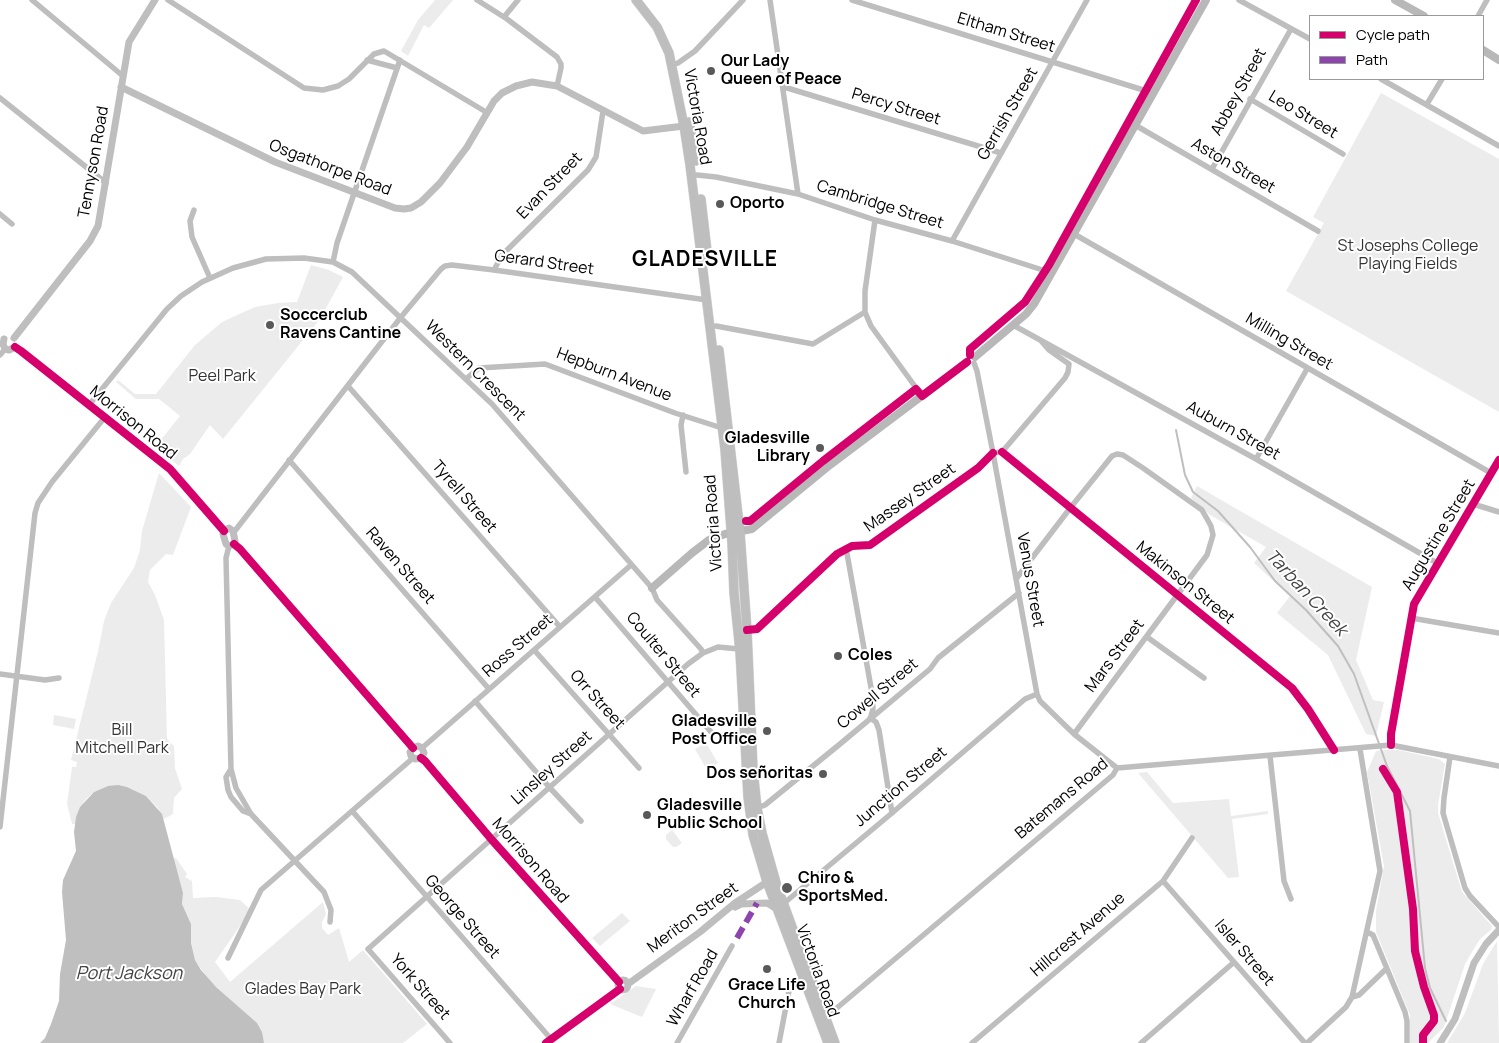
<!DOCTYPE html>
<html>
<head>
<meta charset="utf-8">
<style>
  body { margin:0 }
  #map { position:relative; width:1499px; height:1043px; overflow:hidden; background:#fff; font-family:Manrope,sans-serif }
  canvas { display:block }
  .legend { position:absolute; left:1309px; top:15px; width:175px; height:65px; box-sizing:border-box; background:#fff; border:1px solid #999; margin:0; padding:6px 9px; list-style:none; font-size:15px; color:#000 }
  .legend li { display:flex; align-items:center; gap:10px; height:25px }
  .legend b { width:25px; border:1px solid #999 }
</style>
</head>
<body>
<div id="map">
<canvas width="1499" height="1043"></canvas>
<ul class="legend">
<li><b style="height:6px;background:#d6006c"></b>Cycle path</li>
<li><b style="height:6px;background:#8e44ad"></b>Path</li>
</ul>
</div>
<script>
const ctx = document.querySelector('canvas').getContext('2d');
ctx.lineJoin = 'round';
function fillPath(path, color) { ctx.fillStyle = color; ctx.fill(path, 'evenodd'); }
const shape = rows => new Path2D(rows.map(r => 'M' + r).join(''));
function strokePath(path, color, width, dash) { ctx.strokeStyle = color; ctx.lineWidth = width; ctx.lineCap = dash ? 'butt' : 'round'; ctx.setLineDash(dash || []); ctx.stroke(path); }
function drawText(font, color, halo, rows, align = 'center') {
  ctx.font = font + ' Manrope,sans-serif'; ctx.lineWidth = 4; ctx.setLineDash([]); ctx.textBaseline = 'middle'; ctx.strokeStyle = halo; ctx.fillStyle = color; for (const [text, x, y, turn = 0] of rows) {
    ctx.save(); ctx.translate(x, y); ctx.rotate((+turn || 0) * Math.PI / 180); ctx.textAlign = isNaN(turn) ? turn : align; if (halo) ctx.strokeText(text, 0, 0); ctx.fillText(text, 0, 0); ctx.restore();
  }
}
const green = shape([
  [435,0,453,0,429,28,424,25,408,56,401,51,418,20],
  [1381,93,1499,159,1499,412,1286,291,1324,223,1313,217],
  [311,265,329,270,343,277,320,319,223,439,210,425,190,454,183,459,179,466,155,447,180,416,159,399,136,399,116,382,118,380,135,394,156,394,195,345,222,322,255,307,278,303,297,302],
  [159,473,191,507,173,555,166,554,150,570,148,582,155,595,164,620,167,739,174,746,175,768,182,789,174,798,173,814,164,819,158,808,146,796,127,787,108,786,94,792,87,798,80,807,75,824,72,824,67,804,72,767,76,767,77,762,71,760,99,647,104,621,111,603,134,568,140,550,142,531],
  [1197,486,1372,587,1356,660,1373,700,1384,702,1376,736,1366,734,1328,655,1277,613,1290,596,1254,563,1266,547,1210,515,1191,498],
  [54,715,76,719,74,729,53,725],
  [706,743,718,763,707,770,695,749],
  [1386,750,1398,750,1439,759,1445,764,1438,805,1438,813,1462,892,1492,926,1491,930,1480,939,1472,952,1465,964,1444,1027,1428,1043,1410,1043,1410,1015,1376,932,1376,911,1384,866,1367,772,1376,751],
  [1147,772,1173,803,1229,799,1231,816,1268,811,1268,814,1232,819,1239,877,1228,878,1138,773],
  [672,830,682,843,676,847,673,847,666,839,666,835],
  [176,858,187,874,185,877,192,881,193,898,216,897,240,900,251,910,215,962,230,982,323,902,326,914,322,922,322,928,328,935,339,928,349,962,363,950,427,1024,403,1043,264,1043,260,1029,208,979,195,960,191,943,191,924,182,904,183,893,173,859],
  [622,913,630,921,600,946,592,938],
  [1497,941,1499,1043,1447,1043,1465,1013,1483,964],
  [636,986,656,989,642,1017,610,1004]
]);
const water = shape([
  [118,785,127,787,146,796,162,814,183,893,182,904,191,924,191,943,195,960,201,970,216,987,257,1023,262,1032,264,1043,40,1043,45,1038,51,1024,59,1001,60,974,66,940,62,892,63,880,76,851,74,832,76,817,80,807,94,792,108,786]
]);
const stream = shape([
  [1176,430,1185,475,1193,492,1218,511,1250,547,1275,581,1306,610,1338,646,1354,674,1387,766,1410,811,1425,968,1430,988,1446,1021]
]);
const minor = shape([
  [32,0,123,76],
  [168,0,304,88,323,90,338,86,349,79,374,54,384,51,486,112],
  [477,0,507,19,557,57,561,64,561,68,557,86],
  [770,0,798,194],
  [852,0,1153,93],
  [1239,0,1310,39],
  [1478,16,1487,0],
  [504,17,518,0],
  [367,60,397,68],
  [672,65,678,63,695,51,743,0],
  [1381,79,1499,146],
  [784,87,1001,153],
  [0,98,106,183],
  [1250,99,1343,154],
  [1427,104,1442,79],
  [1135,125,1318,231],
  [1212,169,1291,29],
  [697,175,716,177,798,194,875,220,952,241,1052,273],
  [194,210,190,221,192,237,210,278],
  [0,214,12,224],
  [875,220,865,291,865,312,871,326,922,396],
  [1074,234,1491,473],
  [952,241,1087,0],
  [333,262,337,243,400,60],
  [494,270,502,255,588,170,596,157,603,111],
  [1013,325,1256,459,1437,563],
  [716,326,813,344,865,312],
  [0,355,5,349],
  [974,363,977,371,993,453,1037,694,1040,701,1074,734,1117,768],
  [467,378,479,368,545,364,675,413,722,428],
  [348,386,560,627],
  [89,405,167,309,181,296,202,282,233,268,266,259,304,258,333,262,352,272,492,404,652,588,657,600,701,649,703,653],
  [683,415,681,425,686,472],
  [1002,452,1292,688,1308,709,1334,750],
  [1256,459,1307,369],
  [289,460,489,689],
  [1473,504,1499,512],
  [234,532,401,317,441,269,445,266,452,265,494,270,707,300],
  [229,546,226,558,231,769,236,788,251,814,324,892,331,910,330,922],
  [846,548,872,693,873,709,871,716],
  [1016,579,1071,507,1112,456,1117,454,1123,455,1143,468,1202,510,1211,526,1213,535,1207,555,1074,734],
  [595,597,711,732],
  [1411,618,1499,633],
  [747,630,757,629,837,554,852,546,870,545,978,468,993,453,1002,452,1065,378,1068,372,1069,364,1049,350,1042,342],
  [1147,637,1204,678],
  [535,651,639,768],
  [0,674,45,680,59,678],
  [475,701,550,788,581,821],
  [870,718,876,722,879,730,892,813],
  [1391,745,1391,734,1414,604,1499,460],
  [422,748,631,565],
  [1270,756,1284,881,1291,899],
  [1450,757,1444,798,1443,813,1465,888,1470,896,1499,927],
  [1117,768,1391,745,1499,766],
  [231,769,226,777,228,790,231,797,243,811,251,814],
  [754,809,765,805,840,744,930,669,938,658,1019,593],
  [353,812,551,1039],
  [0,827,35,513,38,503,52,482,105,417],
  [1163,881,1305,1043],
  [783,904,892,813,1025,699,1037,694],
  [1367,932,1373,935,1405,1012,1407,1021,1407,1043],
  [228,958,261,890,413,758],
  [1352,997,1359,995,1386,969],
  [825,1018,1113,775,1117,768],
  [450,1043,368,949,688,664,703,653,718,647,739,649],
  [546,1043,620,989],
  [677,1043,732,946],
  [779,1043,789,991,794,983,804,979],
  [972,1043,1163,881,1192,838],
  [1141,1043,1233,963],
  [1307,1043,1346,1007,1352,997,1380,871,1360,749]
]);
const tertiary = shape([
  [121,87,275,162,395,208,404,209,411,208,421,202,440,183,467,147,494,101,502,93,516,86,532,82,557,86,643,131,684,126],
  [14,338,90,241,98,226,129,42,155,0],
  [4,339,3,344,5,349,9,350,15,347],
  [15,347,21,351,170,469,224,531],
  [224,531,229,528,233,531,235,541,234,544],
  [224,531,223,534,226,544,229,546,234,544],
  [234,544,240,549,413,748],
  [413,748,410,752,411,756,415,759,421,758],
  [413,748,418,746,422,748,424,753,421,758],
  [421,758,425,761,492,840,619,982],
  [735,907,741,904,767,903,777,909],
  '618 985a5 5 0 1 1 10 0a5 5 0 1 1-10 0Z',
  [628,984,700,932,735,903,767,882,772,883],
  [1440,1043,1455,1019,1474,963,1486,944,1499,930]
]);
const secondary = shape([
  [1395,0,1424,16],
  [1483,50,1499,60],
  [975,357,1026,314,1034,304,1206,0],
  [652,588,692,553,709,540,725,534,752,529,830,465,967,362]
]);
const trunk = shape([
  [636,0,657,27,669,53,684,126,690,165,725,450,732,543,734,593,740,652,748,797,753,835,767,882,828,1043],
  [689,122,696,161],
  [701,199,707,251],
  [719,350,740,532,747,630,753,769,757,808,762,833,777,886,835,1043]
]);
const quiet = shape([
  [737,938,757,903]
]);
const cycleway = shape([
  [15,347,21,351,170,469,224,531],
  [970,355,970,349,1025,302,1049,265,1196,0],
  [1002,452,1292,688,1308,709,1334,750],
  [746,521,750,521,823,461,916,389,922,396,967,362],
  [234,544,240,549,413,748],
  [747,630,757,629,837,554,852,546,870,545,978,468,993,453],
  [1391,745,1391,734,1414,604,1499,460],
  [421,758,425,761,492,840,619,982],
  [1383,769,1397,792,1413,909,1415,951,1424,987,1434,1015,1434,1021,1423,1035,1423,1043],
  [546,1043,620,989]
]);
const markers = [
  [711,71,5,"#595959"],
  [720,204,5,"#595959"],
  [270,325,5,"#595959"],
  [820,448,5,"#595959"],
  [838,656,5,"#595959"],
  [767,731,5,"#595959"],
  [823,774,5,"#595959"],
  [647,815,5,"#595959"],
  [787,888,6,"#595959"],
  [767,969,5,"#595959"]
];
const streetNames = [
  ["Eltham Street",1006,33,17],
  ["Abbey Street",1239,92,-61],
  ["Percy Street",896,107,17],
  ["Gerrish Street",1008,114,-60],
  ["Leo Street",1303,115,31],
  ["Victoria Road",697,117,80],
  ["Tennyson Road",94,162,-80],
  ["Aston Street",1233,166,30],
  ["Osgathorpe Road",330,168,21],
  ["Evan Street",550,186,-46],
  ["Cambridge Street",880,205,17],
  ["Gerard Street",544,263,8],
  ["Milling Street",1289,342,30],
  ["Western Crescent",475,371,45],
  ["Hepburn Avenue",614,375,21],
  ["Morrison Road",133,423,39],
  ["Auburn Street",1233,431,29],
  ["Tyrell Street",464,497,49],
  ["Massey Street",910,498,-35],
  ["Victoria Road",714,523,-94],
  ["Augustine Street",1439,535,-59],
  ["Raven Street",400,566,49],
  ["Venus Street",1030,580,80],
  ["Makinson Street",1185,583,39],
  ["Ross Street",518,646,-41],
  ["Coulter Street",663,655,50],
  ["Mars Street",1115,656,-53],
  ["Cowell Street",878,694,-40],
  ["Orr Street",597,700,48],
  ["Linsley Street",552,768,-42],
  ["Junction Street",901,787,-40],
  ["Batemans Road",1062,799,-40],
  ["Morrison Road",530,861,49],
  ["George Street",462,917,49],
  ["Meriton Street",693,918,-36],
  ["Hillcrest Avenue",1078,935,-41],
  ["Isler Street",1244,953,49],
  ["Victoria Road",817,971,70],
  ["York Street",420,987,49],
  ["Wharf Road",693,988,-60]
];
const poiNames = [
  ["Our Lady",721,62],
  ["Queen of Peace",721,80],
  ["Oporto",730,204],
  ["Soccerclub",280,316],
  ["Ravens Cantine",280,334],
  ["Gladesville",810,439,"right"],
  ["Library",810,457,"right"],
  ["Coles",848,656],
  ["Gladesville",757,722,"right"],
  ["Post Office",757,740,"right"],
  ["Dos señoritas",813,774,"right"],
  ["Gladesville",657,806],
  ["Public School",657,824],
  ["Chiro &",798,879],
  ["SportsMed.",798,897],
  ["Grace Life",767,986,"center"],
  ["Church",767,1004,"center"]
];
const parkNames = [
  ["St Josephs College",1408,247],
  ["Playing Fields",1408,265],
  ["Peel Park",222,377],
  ["Bill",122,731],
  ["Mitchell Park",122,749],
  ["Glades Bay Park",303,990]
];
const waterNames = [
  ["Tarban Creek",1306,593,47],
  ["Port Jackson",129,974]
];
const districtNames = [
  ["GLADESVILLE",705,260]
];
fillPath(green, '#ececec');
fillPath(water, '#bfbfbf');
strokePath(stream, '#bfbfbf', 2);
strokePath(trunk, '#dbdbdb', 10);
strokePath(minor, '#bebebe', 5.5);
strokePath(tertiary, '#bebebe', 7);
strokePath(secondary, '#b8b8b8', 8);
strokePath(trunk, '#bebebe', 9);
strokePath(quiet, '#8e44ad', 6, [12, 6]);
strokePath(cycleway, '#d6006c', 8);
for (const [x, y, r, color] of markers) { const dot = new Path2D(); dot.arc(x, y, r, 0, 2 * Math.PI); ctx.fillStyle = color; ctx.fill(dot); strokePath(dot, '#fff', 2); }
drawText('16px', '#000', '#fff', streetNames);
drawText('bold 16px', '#000', '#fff', poiNames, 'left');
drawText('16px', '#333', '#fff', parkNames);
drawText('italic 18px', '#444', '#fff', waterNames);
ctx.letterSpacing = '1px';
drawText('bold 21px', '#000', '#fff', districtNames);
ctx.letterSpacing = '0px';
</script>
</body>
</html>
